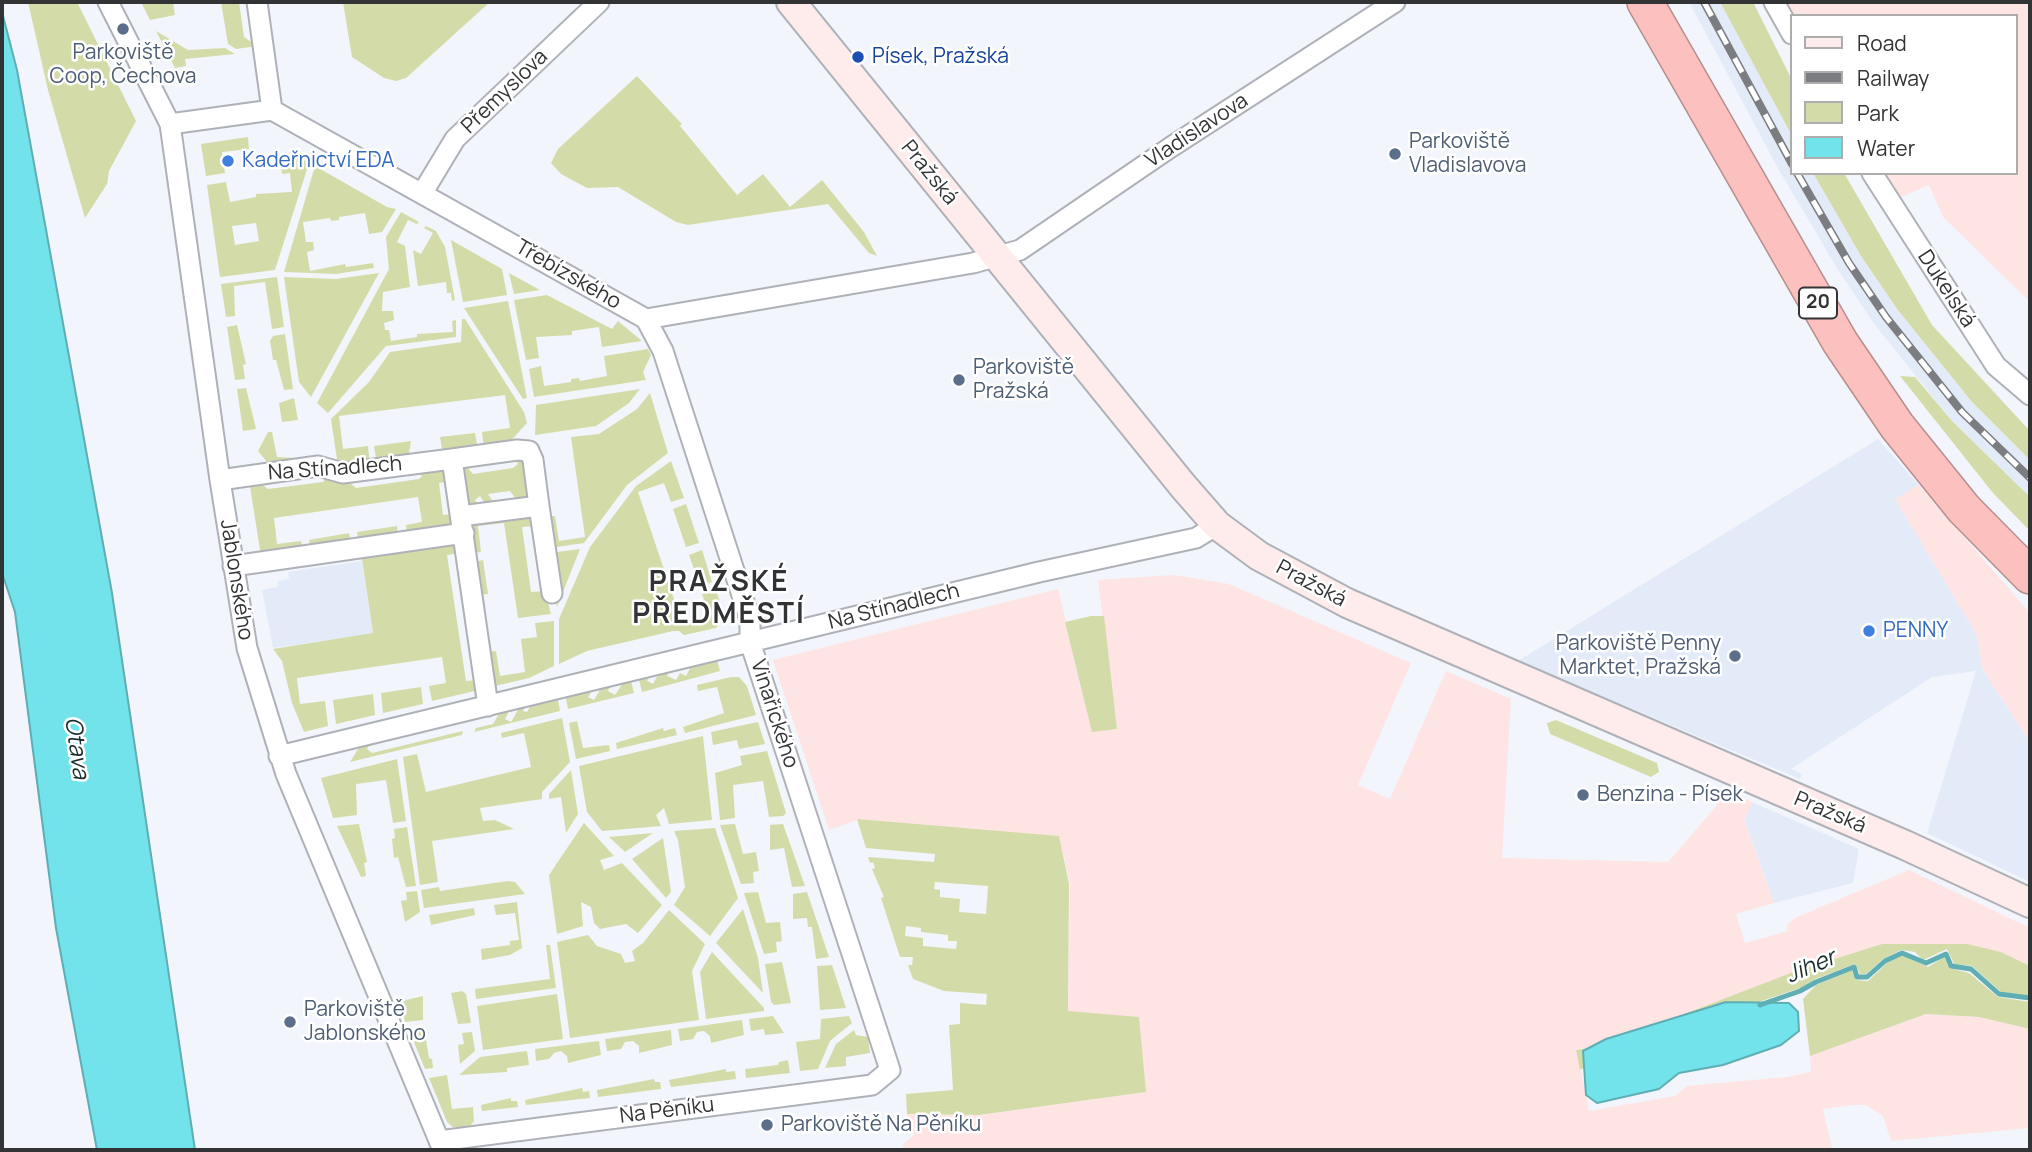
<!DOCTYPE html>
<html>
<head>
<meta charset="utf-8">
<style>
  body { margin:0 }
  #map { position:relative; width:2032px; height:1152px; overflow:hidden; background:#f2f5fb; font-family:Manrope,sans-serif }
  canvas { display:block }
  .frame { position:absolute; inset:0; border:4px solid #323335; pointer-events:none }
  .legend { position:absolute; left:1790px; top:14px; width:228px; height:161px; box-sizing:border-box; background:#fff; border:2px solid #adadae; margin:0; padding:9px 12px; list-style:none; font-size:21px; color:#323335 }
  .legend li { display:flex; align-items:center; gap:14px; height:35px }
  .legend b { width:35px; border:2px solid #adadae }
</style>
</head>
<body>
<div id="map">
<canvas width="2032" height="1152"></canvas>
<div class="frame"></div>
<ul class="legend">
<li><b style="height:9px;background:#feecec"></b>Road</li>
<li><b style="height:9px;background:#7b7d80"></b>Railway</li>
<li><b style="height:19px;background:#d3dca9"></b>Park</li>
<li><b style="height:19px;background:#72e3eb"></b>Water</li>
</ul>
</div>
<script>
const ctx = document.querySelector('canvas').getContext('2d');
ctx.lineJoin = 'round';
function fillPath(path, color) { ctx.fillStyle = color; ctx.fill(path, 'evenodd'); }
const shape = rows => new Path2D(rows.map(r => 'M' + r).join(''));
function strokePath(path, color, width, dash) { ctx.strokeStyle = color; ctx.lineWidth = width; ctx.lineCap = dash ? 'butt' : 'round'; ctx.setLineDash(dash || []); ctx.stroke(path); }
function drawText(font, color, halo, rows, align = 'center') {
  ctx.font = font + ' Manrope,sans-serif'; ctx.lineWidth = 5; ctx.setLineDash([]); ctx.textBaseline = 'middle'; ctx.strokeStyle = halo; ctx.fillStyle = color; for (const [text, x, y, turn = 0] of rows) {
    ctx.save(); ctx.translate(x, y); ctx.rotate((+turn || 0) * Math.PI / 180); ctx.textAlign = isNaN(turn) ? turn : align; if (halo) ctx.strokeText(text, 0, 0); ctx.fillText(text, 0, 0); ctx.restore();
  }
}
const built = shape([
  [1689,2,1720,2,1792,136,1792,173,1813,173,1861,256,1897,309,1972,402,2030,460,2030,497,1952,421,1875,325,1838,270,1779,170],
  [1878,439,1919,485,1896,500,1977,635,1983,670,2030,742,2030,882,1927,833,1976,671,1932,677,1791,769,1802,774,1800,779,1518,661],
  [362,561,373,634,273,648,262,590,278,587,278,581,289,579,288,572],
  [1752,802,1859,849,1853,883,1774,903,1744,819]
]);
const industrial = shape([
  [1786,2,2030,2,2030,302,1943,217,1929,185,1899,198,1884,173,2016,173,2016,16,1793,16],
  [1919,485,2030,613,2030,742,1983,670,1977,635,1895,499],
  [1174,575,1229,584,1411,663,1358,785,1390,799,1446,671,1511,699,1502,858,1668,862,1719,803,1725,790,1752,802,1744,820,1774,903,1736,914,1745,943,1788,931,1787,925,1795,918,1909,870,2030,928,2030,966,2001,952,1882,944,1604,1045,1577,1049,1589,1111,1675,1096,1687,1086,1787,1077,1811,1072,1810,1056,1926,1014,1979,1017,2030,1029,2030,1128,1891,1141,1883,1116,1866,1105,1855,1105,1823,1109,1832,1148,1812,1150,904,1150,903,1144,914,1135,907,1114,980,1115,1145,1092,1068,1011,1070,884,1059,837,857,820,829,830,773,660,1058,589,1093,730,1117,729,1098,580]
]);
const green = shape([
  [28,2,77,2,136,121,109,171,107,184,85,218,48,90],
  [141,2,173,2,175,15,150,20],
  [221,2,239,2,244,37,257,46,236,49,228,44],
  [343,2,490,2,406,78,396,81,384,78,352,57],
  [1720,2,1753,2,1792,80,1792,136],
  [156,31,188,50,225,48,235,54,185,59,186,66,175,68],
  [637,76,682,124,680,126,737,195,763,174,790,207,822,180,864,232,877,256,869,253,828,204,688,225,676,222,618,187,587,188,561,174,551,163,558,149],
  [248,137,249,149,222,152,225,173,206,176,201,144],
  [292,153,309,163,275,270,220,277,207,185,226,182,230,202,256,197,256,194,292,192,290,173,282,174,281,165,288,164,287,154],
  [256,223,259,241,235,245,232,226],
  [315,166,387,207,396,209,382,232,369,234,365,213,339,217,339,220,331,221,330,218,303,222,306,242,313,242,314,250,307,252,310,271,345,264,346,267,373,263,374,268,336,274,284,272],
  [1813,173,1844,173,1932,325,2030,431,2030,460,1972,402,1897,309,1861,256],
  [401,212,419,222,417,224,408,220,397,242,405,246,410,287,383,292,382,311,393,311,394,320,384,323,385,330,389,330,391,341,417,337,417,334,453,332,452,321,456,320,456,337,386,346,328,413,317,403,389,269,386,237],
  [426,226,436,231,445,247,455,300,452,301,451,293,447,293,446,282,418,286,413,250,421,254,433,233,424,228],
  [451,240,502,269,507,295,463,302],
  [379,273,311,397,299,382,284,277,336,279],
  [509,273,540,290,514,294],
  [277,277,284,327,272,329,265,282,234,286,235,316,226,317,221,284],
  [547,295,612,329,618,321,642,341,602,347,599,327,572,331,572,335,536,337,539,358,526,360,514,300],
  [508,301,527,398,523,399,464,308],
  [462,319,465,319,524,412,527,423,506,446,484,449,482,432,510,428,505,395,339,416,343,449,368,446,370,465,338,466,331,419,369,382,390,352,461,342],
  [237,325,246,364,243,365,245,379,235,380,227,327],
  [285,334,293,389,284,390,276,360,273,360,270,341,273,336],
  [648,349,651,355,643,372,646,380,534,397,529,369,541,366,544,386,571,382,571,379,579,378,580,381,607,376,604,356],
  [1900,376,1915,377,1952,421,2030,497,2030,531,1993,493],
  [246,388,256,429,243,431,237,389],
  [640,389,629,403,596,426,535,435,536,405],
  [650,393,668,453,627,485,584,543,550,548,546,517,555,516,559,541,585,537,571,437,599,434,637,409],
  [294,398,298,420,282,422,279,403],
  [268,432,272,432,277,457,297,458,298,464,272,468,258,451],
  [475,433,478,450,443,455,440,437],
  [411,441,408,460,377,464,374,446],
  [525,457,529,500,519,503,510,491,488,494,495,505,487,506,480,496,475,500,480,507,468,508,463,462,473,474,513,468,518,464,514,458],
  [671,461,684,498,671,502,664,483,638,492,682,623,709,615,702,594,716,590,724,613,722,621,716,628,684,635,679,631,673,631,587,651,559,664,559,619,590,547,636,486],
  [444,469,449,481,439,483,443,515,454,514,454,522,450,526,407,534,406,525,422,522,418,497,274,518,277,544,301,541,303,550,261,556,249,480,256,480,268,489,323,482,325,479,318,473,345,479,356,488,419,479,422,476,415,471],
  [686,504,699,543,686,547,673,509],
  [532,513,535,526,522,527,531,592,545,591,551,614,518,618,504,523,478,526,481,552,472,553,470,531,476,521],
  [397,526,398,536,359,541,357,532],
  [349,533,351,543,311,549,309,540],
  [438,542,450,543,460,553,447,555,466,681,478,680,479,690,432,701,429,686,446,683,442,657,297,678,300,704,325,701,328,726,304,732,292,703,282,661,273,649,373,633,362,559,434,548],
  [580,549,557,607,550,553],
  [702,550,712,582,700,586,689,555],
  [483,560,488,594,478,595,473,562],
  [1091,616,1104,616,1117,729,1092,732,1065,622],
  [554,621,554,666,529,678,491,687,486,652,496,651,500,676,525,672,521,639,537,637,535,623],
  [716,656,720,671,642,692,638,675,651,674,647,681,653,684,661,669,670,669,667,676,676,680,680,673,686,676,694,661],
  [627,677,630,677,634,693,568,709,565,693,594,688,588,697,594,700,604,683,611,684,608,691,615,695],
  [731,677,739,677,747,686,756,715,685,733,683,727,724,713,717,687,698,691,697,685],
  [421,687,423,704,383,713,381,693],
  [373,694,375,715,336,724,333,700],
  [557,695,560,711,474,732,476,728,493,724,503,707,511,707,505,719,511,722,522,703,527,704,523,711,527,712,533,700],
  [562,718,570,762,542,792,542,799,480,808,483,821,495,820,514,829,432,841,438,882,420,885,403,757,417,754,426,792,531,767,524,733,502,738,501,733],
  [1556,720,1657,763,1659,772,1651,777,1550,734,1547,723],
  [577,721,583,748,609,745,610,751,576,759,569,723],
  [758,722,765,744,739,749,737,740,713,745,711,732],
  [663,728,664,731,675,728,677,735,617,749,616,743],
  [463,731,462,735,350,762,363,741,372,739,367,749,372,753],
  [703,736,712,820,669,824,664,808,656,815,661,826,602,831,587,812,579,766],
  [767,751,786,813,783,816,769,817,763,781,733,785,735,818,720,820,715,773,742,765,740,756],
  [397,759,406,821,393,823,386,780,356,784,357,815,333,818,321,778],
  [571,770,578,814,566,833,561,797,549,799,549,794],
  [857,819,1059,836,1069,884,1068,1011,1139,1017,1146,1092,979,1115,907,1114,906,1094,953,1090,949,1025,960,1024,960,1003,986,1005,987,994,944,991,913,979,908,965,912,965,913,957,900,957,881,898,884,897,872,869,875,868,873,862,870,863,868,857,934,862,935,854,866,848],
  [935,882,988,886,986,914,959,912,960,899,940,897,940,890,934,889],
  [906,926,921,928,921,932,948,935,948,941,957,941,956,949,923,946,923,938,905,936],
  [584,823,614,856,600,860,604,870,622,863,662,905,638,933,626,924,600,929,594,923,591,907,581,902,583,926,557,934,549,875],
  [359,824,367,862,364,863,366,876,361,877,337,826],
  [735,824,743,854,756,852,759,871,753,872,754,883,741,884,720,825],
  [783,824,805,886,792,887,784,848,770,850,770,825],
  [407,827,416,886,406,887,398,857,394,858,392,839,395,838,394,829],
  [715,828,738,898,710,936,674,905,685,887,678,840,674,831],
  [653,833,625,852,609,837],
  [663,838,671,892,666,898,632,859],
  [508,881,515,882,525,894,424,908,421,890,439,887,440,891],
  [417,891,420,912,405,922,401,901,407,900,406,892],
  [758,892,766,923,780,922,782,941,776,942,777,952,764,954,744,893],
  [807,892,829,957,816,959,812,927,808,927,807,918,793,919,793,894],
  [517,902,522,948,510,955,482,960,481,949,510,945,510,941,519,940,515,913,496,915,494,905],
  [474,908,475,915,431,925,429,915],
  [743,909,758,958,763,993,716,943],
  [669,910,705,944,692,971,699,1020,570,1038,557,942,588,935,597,946,621,954,625,963,635,961,632,951,643,943],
  [1882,944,1967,944,2001,952,2030,966,2030,996,2001,992,1972,966,1954,964,1947,949,1923,960,1915,952,1901,950,1883,959,1866,974,1860,974,1855,964,1815,979,1803,987,1605,1054,1580,1070,1576,1050,1604,1045,1796,971],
  [546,945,550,945,556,988,476,999,475,989,550,979],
  [712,952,764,1008,764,1011,706,1019,700,972],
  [1902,955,1928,967,1944,957,1949,968,1969,973,1998,997,2030,1002,2030,1029,1979,1017,1926,1014,1810,1056,1803,999,1816,985,1852,970,1856,980,1868,981,1887,963],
  [782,962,791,1003,774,1005,771,1002,765,964],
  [832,965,846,1008,820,1010,817,966],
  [462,991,466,994,471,1023,458,1024,451,993],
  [557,994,563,1039,483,1050,477,1006],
  [423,996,423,1020,405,1022,401,1004,406,1000],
  [773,1016,784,1033,765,1035,764,1029,751,1031,749,1019],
  [849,1016,852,1023,830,1041,818,1069,800,1071,796,1042,820,1039,821,1019],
  [742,1020,744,1035,711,1043,710,1036,704,1031,697,1032,693,1039,680,1041,678,1029],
  [424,1028,429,1058,432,1059,433,1068,425,1069,409,1030],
  [671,1030,672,1045,639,1053,639,1046,633,1041,625,1042,621,1049,607,1051,605,1039],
  [854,1030,856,1035,868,1037,870,1053,846,1057,846,1066,825,1068,836,1044],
  [472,1032,475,1051,460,1064,458,1045,464,1044,462,1033],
  [599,1041,601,1055,568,1063,567,1056,561,1051,554,1053,549,1059,536,1061,535,1049],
  [527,1051,529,1065,507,1068,507,1072,459,1075,480,1057],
  [788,1060,790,1073,746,1078,745,1069,778,1065,779,1062],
  [726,1069,726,1072,735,1071,736,1079,671,1087,669,1080],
  [447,1075,452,1109,473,1107,474,1121,469,1127,453,1127,447,1122,429,1078],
  [654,1079,655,1082,660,1082,661,1089,598,1097,597,1090],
  [582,1088,583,1092,589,1091,590,1098,526,1105,525,1100],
  [511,1098,511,1101,517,1101,518,1107,482,1111,481,1105]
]);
const water = shape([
  [2,12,17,70,112,593,195,1150,97,1150,56,928,15,612,2,573,2,12],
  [1726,1002,1789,1003,1798,1012,1799,1031,1781,1045,1723,1065,1679,1073,1659,1089,1597,1103,1586,1095,1583,1051,1606,1039,1726,1002]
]);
const stream = shape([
  [1760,1005,1800,991,1816,982,1854,967,1857,977,1867,977,1885,961,1902,953,1926,963,1946,954,1951,966,1971,969,1999,994,2030,998]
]);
const street = shape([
  [108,2,170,124,220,480,247,648,286,774,443,1150],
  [257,2,272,110],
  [1774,2,1792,34],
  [272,110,646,319,973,263,1020,250,1171,147,1395,2],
  [170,124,272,110],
  [1872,173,1996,366,2030,395],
  [423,192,455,139,599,2],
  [452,459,517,450,529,451,533,460,539,506,461,516],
  [220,480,318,466,343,473,452,459,488,706],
  [539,506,552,593],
  [233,566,464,533],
  [279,756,1039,572,1196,538,1217,525],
  [439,1141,872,1085,890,1070,750,642,750,620,663,351,646,319]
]);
const secondary = shape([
  [791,2,1183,486,1217,525,1259,556,1347,603,1905,845,2030,903]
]);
const highway = shape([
  [1645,2,1840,342,1897,426,1964,509,2030,576]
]);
const rail = shape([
  [1704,2,1792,164],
  [1797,173,1849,263,1886,317,1962,412,2030,478]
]);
const markers = [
  [123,29,7,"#5c6f8a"],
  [858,57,7,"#1a4fb4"],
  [1395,154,7,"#5c6f8a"],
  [228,161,7,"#3f7fe0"],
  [959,380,7,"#5c6f8a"],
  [1869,631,7,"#3f7fe0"],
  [1735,656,7,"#5c6f8a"],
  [1583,795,7,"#5c6f8a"],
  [290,1022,7,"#5c6f8a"],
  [767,1125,7,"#5c6f8a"]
];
const shields = [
  [1818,303,38]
];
const shieldNames = [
  ["20",1818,303]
];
const serviceNames = [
  ["Parkoviště",123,53,"center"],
  ["Coop, Čechova",123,77,"center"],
  ["Parkoviště",1409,142],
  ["Vladislavova",1409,166],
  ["Parkoviště",973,368],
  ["Pražská",973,392],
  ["Parkoviště Penny",1721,644,"right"],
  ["Marktet, Pražská",1721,668,"right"],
  ["Benzina - Písek",1597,795],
  ["Parkoviště",304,1010],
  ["Jablonského",304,1034],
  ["Parkoviště Na Pěníku",781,1125]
];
const transitNames = [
  ["Písek, Pražská",872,57]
];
const streetNames = [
  ["Přemyslova",505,92,-44],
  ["Vladislavova",1197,131,-33],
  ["Pražská",929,173,51],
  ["Třebízského",568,275,30],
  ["Dukelská",1946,289,57],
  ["Na Stínadlech",335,469,-4],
  ["Jablonského",236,580,81],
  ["Pražská",1311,584,28],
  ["Na Stínadlech",894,607,-14],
  ["Vinařického",774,714,72],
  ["Pražská",1830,813,23],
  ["Na Pěníku",667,1111,-7]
];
const shopNames = [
  ["Kadeřnictví EDA",242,161],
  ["PENNY",1883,631]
];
const waterNames = [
  ["Otava",76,748,82],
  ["Jiher",1811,967,-23]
];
const districtNames = [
  ["PRAŽSKÉ",719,583],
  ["PŘEDMĚSTÍ",719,615]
];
fillPath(built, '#e4ebf8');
fillPath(industrial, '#ffe4e4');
fillPath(green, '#d3dca9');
fillPath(water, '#72e3eb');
strokePath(water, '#5faeb4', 2);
strokePath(stream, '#5faeb4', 5);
strokePath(street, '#aeb1b7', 23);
strokePath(secondary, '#aeb1b7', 32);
strokePath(highway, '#b58f8e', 38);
strokePath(street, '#fff', 19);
strokePath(secondary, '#feecec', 28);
strokePath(highway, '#fcc0be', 35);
strokePath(rail, '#7b7d80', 8);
strokePath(rail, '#fff', 5, [16]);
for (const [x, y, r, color] of markers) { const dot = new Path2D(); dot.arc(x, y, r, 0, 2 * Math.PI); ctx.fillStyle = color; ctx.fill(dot); strokePath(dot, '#fff', 2.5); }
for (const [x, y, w] of shields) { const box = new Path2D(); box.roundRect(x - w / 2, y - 15.5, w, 31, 5); ctx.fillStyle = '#fff'; ctx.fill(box); strokePath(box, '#323335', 2); }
drawText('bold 19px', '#323335', null, shieldNames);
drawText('21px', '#4e5e75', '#fff', serviceNames, 'left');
drawText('21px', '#164399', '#fff', transitNames, 'left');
drawText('21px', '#323335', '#fff', streetNames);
drawText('21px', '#366cbe', '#fff', shopNames, 'left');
drawText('italic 23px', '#182d2e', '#fff', waterNames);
ctx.letterSpacing = '2px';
drawText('bold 28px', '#323335', '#fff', districtNames);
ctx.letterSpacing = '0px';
</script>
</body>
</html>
